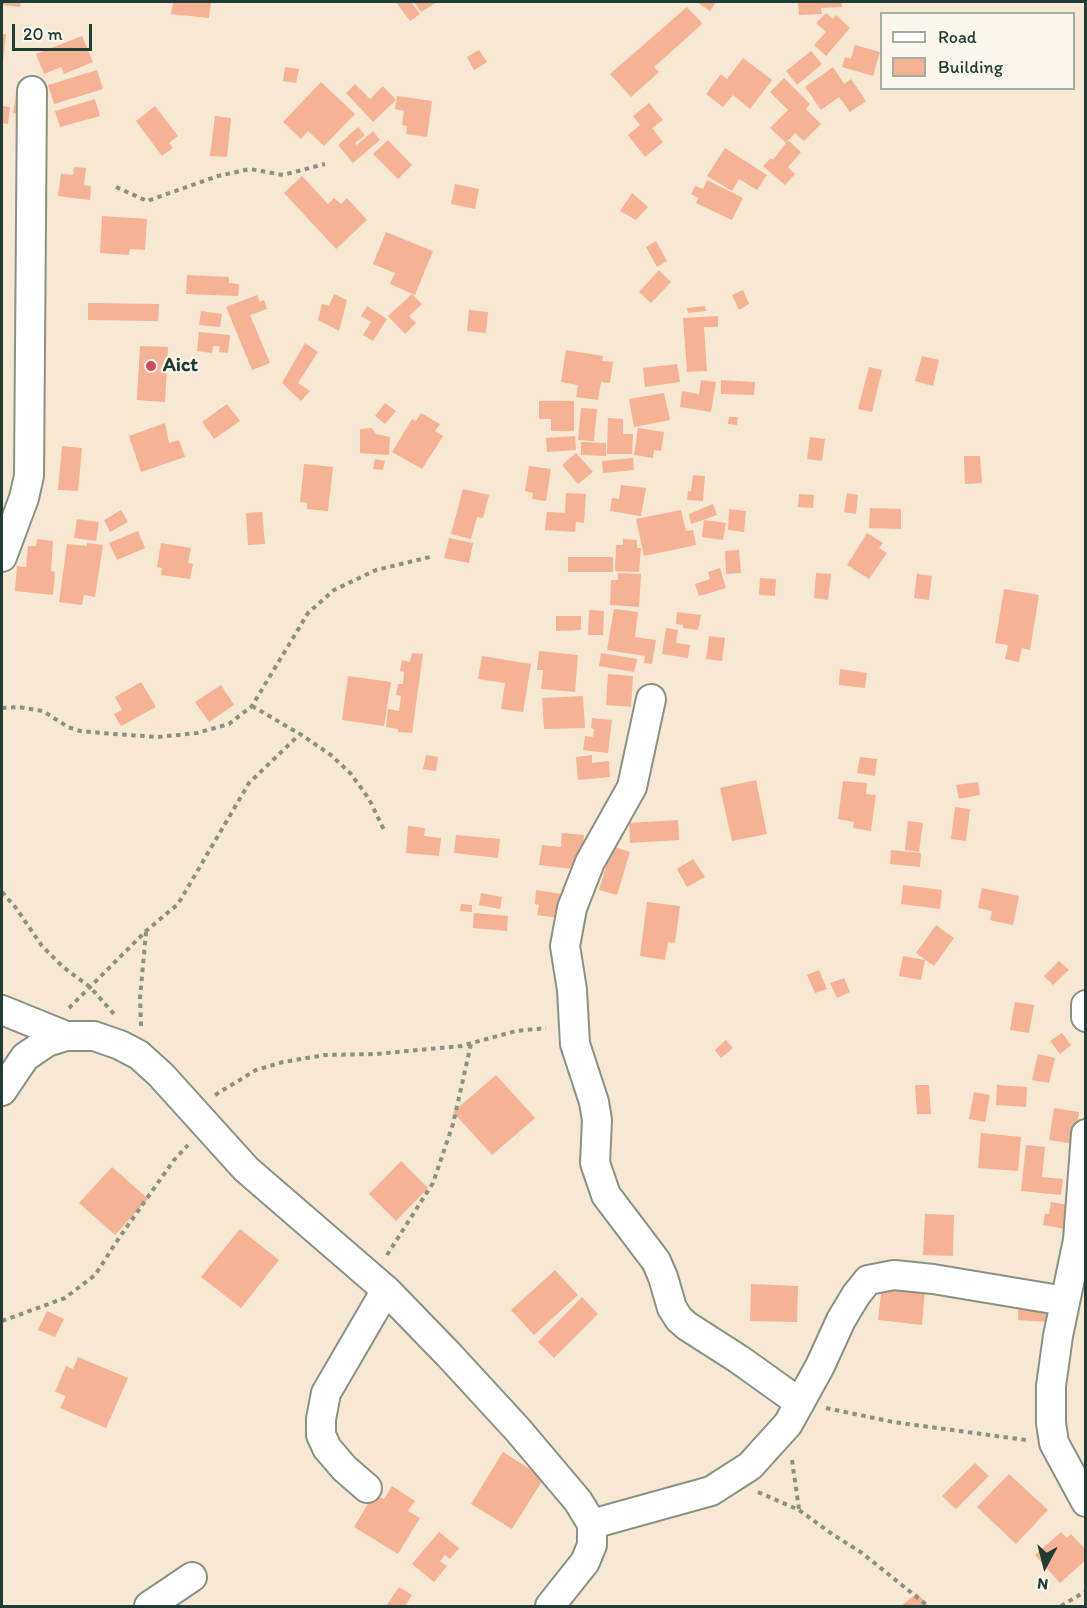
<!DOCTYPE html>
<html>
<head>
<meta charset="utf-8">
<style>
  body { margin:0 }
  #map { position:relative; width:1087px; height:1608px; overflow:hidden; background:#f6e8d2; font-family:Itim,sans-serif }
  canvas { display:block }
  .frame { position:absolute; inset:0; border:3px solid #1f3d34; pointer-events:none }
  .legend { position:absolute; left:880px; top:12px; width:195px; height:78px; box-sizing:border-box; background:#fbf7ec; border:2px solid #a3ada2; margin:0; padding:8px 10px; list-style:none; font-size:18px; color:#1f3d34 }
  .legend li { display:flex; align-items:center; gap:12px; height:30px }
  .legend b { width:30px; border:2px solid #a3ada2 }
  .north { position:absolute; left:1015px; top:1536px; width:60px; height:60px; -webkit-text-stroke:4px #fbf7ec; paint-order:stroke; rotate:187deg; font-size:16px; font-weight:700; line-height:24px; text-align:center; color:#1f3d34 }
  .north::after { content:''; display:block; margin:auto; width:21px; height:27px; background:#1f3d34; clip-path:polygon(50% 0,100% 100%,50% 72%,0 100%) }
  .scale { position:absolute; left:12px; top:24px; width:80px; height:27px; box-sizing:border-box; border:3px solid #1f3d34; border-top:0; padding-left:8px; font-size:18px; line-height:21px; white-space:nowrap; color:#1f3d34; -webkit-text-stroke:4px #fbf7ec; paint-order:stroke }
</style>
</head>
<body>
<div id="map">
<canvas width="1087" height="1608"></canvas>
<div class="frame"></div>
<ul class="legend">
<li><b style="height:8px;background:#fff"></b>Road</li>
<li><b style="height:16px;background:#f5b294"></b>Building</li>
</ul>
<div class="north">N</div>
<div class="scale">20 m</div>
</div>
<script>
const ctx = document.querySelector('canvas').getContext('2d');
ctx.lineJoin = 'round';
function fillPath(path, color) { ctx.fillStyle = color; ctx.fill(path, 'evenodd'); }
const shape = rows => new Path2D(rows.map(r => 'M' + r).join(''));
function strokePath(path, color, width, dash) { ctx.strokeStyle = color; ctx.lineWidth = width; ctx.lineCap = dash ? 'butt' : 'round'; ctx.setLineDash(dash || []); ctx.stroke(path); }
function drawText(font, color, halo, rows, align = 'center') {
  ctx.font = font + ' Itim,sans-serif'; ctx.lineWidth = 4.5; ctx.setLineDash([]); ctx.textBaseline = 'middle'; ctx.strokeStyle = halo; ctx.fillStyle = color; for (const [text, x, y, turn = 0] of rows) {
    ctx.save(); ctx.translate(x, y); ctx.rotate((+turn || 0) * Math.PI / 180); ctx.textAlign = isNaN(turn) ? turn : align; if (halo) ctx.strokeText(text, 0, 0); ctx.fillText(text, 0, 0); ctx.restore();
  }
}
const building = shape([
  [2,2,21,2,20,7,2,5],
  [173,2,211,2,209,18,171,14],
  [396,2,411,2,420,14,410,21],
  [414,2,437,2,421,12],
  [697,2,716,2,710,11],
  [798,2,841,2,842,7,821,8,822,14,799,15],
  [687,7,702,23,701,25,654,67,659,72,631,97,610,74],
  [826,13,833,19,836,15,850,28,826,56,814,45,826,32,816,23],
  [2,34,6,34,3,62,2,62],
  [82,36,93,62,64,74,61,67,44,74,36,54],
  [855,45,880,52,873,76,842,67,845,57,851,59],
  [479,50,487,62,474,70,467,57],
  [811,51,822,64,797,85,786,71],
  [743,58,772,80,750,109,733,95,723,107,706,94,721,74,727,79],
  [285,67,299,69,296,83,283,81],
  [833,67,844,84,851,79,866,101,850,112,839,97,821,110,805,87],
  [97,70,103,89,54,104,48,85],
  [784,78,810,104,806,109,821,124,804,141,795,133,786,143,789,141,801,152,788,167,795,174,785,185,763,166,771,158,773,160,786,143,770,128,788,110,770,92],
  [18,81,30,83,24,116,13,113],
  [321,82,355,114,324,146,308,131,301,139,283,122],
  [355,84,370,99,383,86,396,100,373,122,346,93],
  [397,96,432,101,427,137,406,134,407,126,402,125,404,111,395,109],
  [95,99,100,116,60,127,55,111],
  [649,103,663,120,652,128,663,142,645,157,628,135,640,125,633,116],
  [2,106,10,107,8,124,2,123],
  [155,106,178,136,169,143,173,148,162,156,136,121],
  [215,116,231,118,227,157,210,156],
  [358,127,365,135,355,143,357,145,373,131,380,140,353,163,338,145],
  [388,140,412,165,398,179,373,154],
  [725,148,767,175,757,190,739,179,732,191,707,176],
  [74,167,86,168,84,185,91,186,90,200,58,196,61,174,73,175],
  [302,176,328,204,334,198,341,204,347,198,367,220,336,249,284,193],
  [707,180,743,198,732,220,696,203,698,198,691,194,695,186,703,189],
  [455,184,479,189,475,209,451,204],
  [632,193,648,207,636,220,620,211],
  [102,216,147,219,145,250,130,249,129,255,100,253],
  [386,232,433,251,415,295,390,284,395,273,373,264],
  [656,241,667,261,657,267,646,247],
  [659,270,671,282,651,303,639,292],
  [187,275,229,277,229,283,239,284,238,296,186,294],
  [743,290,749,304,739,310,732,295],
  [334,294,347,300,339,331,318,320,322,304,329,306],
  [412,294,422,304,409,316,416,323,405,334,388,316],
  [257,295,260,302,264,300,267,309,250,315,270,363,252,370,226,307],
  [88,303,159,304,158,321,88,320],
  [367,306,387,319,373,341,363,335,371,322,361,316],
  [705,306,706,311,688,313,687,308],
  [469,310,488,312,486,333,467,331],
  [201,311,222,314,220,327,199,325],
  [718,316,718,327,704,327,707,371,687,372,683,318],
  [199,332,230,335,228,353,219,352,220,346,213,346,212,353,197,351],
  [305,343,318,352,298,383,310,391,301,401,282,383],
  [140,346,168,347,165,402,137,400],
  [566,350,603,356,602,361,613,362,610,383,601,382,598,400,576,397,578,385,561,382],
  [922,356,939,360,933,386,915,381],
  [677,364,680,382,645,387,643,368],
  [869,367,882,370,872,412,858,409],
  [701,380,716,382,711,412,680,407,682,391,699,394],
  [721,380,755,382,754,395,721,394],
  [664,393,670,420,634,427,629,399],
  [539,401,574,401,574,431,551,431,551,419,539,419],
  [385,403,396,411,385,424,375,416],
  [227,404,240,421,214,439,202,422],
  [581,408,597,409,594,441,578,440],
  [421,413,440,424,435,431,443,436,422,469,392,452,412,419,416,421],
  [729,417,738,417,737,425,728,424],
  [608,418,623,419,623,434,633,434,632,454,607,454],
  [165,423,169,443,179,440,185,457,141,472,129,436],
  [372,428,376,434,390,437,389,455,360,453,360,429],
  [638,428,664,432,661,451,654,450,653,458,634,455],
  [575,436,576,450,547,452,546,438],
  [810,437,825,439,822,461,807,459],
  [581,442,606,443,606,456,581,455],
  [62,446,82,448,78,491,58,490],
  [576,453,593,472,578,484,562,465],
  [964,456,980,456,982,483,965,484],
  [633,458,634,470,603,473,602,461],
  [375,459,385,461,383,470,373,469],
  [304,464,333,467,328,511,307,509,307,503,300,502],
  [529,466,551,469,546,501,532,499,533,493,525,491],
  [693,475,705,476,703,501,687,500,688,491,691,491],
  [621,485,646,488,641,516,610,511,612,498,619,499],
  [463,489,489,495,483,518,477,517,471,539,451,534],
  [566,493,586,494,584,523,576,522,575,532,545,530,547,512,565,513],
  [847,493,858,495,856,514,844,512],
  [799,494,814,495,813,508,798,507],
  [713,504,717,515,691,524,689,514],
  [870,508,901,509,901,529,869,528],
  [729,509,746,511,744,532,728,530],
  [121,510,128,522,110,532,104,520],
  [681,510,686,531,693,530,696,545,644,556,636,519],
  [262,512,265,544,248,545,246,513],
  [77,519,99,522,96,541,74,538],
  [704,520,726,523,723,540,702,537],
  [138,531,145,548,117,560,109,543],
  [867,533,883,543,879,548,887,553,869,579,847,565],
  [449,538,473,543,469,563,444,558],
  [37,539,53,541,51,571,55,572,53,595,15,591,17,566,26,567,28,546,36,546],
  [623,539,637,540,637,548,641,548,639,572,615,571,616,545,623,545],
  [87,543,103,545,95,597,84,595,82,605,59,602,67,544,87,546],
  [161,543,191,548,188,563,193,564,190,579,161,575,162,568,157,567],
  [739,550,741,573,726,574,725,551],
  [568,557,613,557,613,572,568,572],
  [720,568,726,588,699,596,695,584,710,579,708,572],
  [618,573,641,574,639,607,610,605,611,580,618,580],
  [816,573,831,574,828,600,814,598],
  [917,574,932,576,929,600,914,598],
  [760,578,776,579,775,596,759,595],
  [1004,589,1039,595,1030,650,1022,648,1019,662,1005,659,1008,645,995,643],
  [614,609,638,612,635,637,656,640,652,664,644,663,645,656,607,650],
  [589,610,604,611,603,635,588,635],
  [677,612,701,615,698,630,683,628,683,625,676,624],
  [556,616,581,616,581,630,556,631],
  [666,628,678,630,676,643,690,645,688,658,662,654],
  [709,636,725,638,722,661,706,659],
  [539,651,578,655,575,692,541,689,543,670,537,670],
  [412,653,423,654,412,733,398,732,398,729,386,727,388,709,399,711,401,696,396,695,398,684,403,684,404,672,400,671,402,660,410,662],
  [601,653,637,659,634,672,599,666],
  [482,656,531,664,523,712,501,709,505,683,478,679],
  [840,669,867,673,865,688,839,685],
  [608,674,633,676,631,707,606,705],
  [348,676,391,682,384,726,342,720],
  [141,682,156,707,121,726,114,714,122,710,115,697],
  [221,685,234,705,209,722,195,702],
  [583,696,585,728,544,729,542,698],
  [592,718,612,720,608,753,583,750,585,736,593,737,594,729,591,728],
  [426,755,438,757,436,771,423,769],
  [592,755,592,763,609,761,610,777,578,780,576,757],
  [860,757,877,759,875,776,857,773],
  [756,780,767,834,732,841,720,788],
  [843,781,867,783,866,794,876,795,871,831,853,828,854,822,838,819],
  [978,782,980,795,959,799,956,785],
  [955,807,970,809,966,841,951,839],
  [678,820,679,840,630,843,629,823],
  [908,821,923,823,919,852,905,850],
  [408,826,425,828,424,836,441,838,439,856,406,853],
  [562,833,584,835,581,870,539,865,542,845,561,847],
  [456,835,500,839,498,858,454,853],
  [612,846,630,852,617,895,599,890],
  [891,850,921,853,920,867,890,864],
  [693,859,705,877,687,887,677,869],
  [903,885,942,890,940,909,901,904],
  [982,888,1019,896,1013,925,990,920,992,911,978,908],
  [536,890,568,895,558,918,537,915,539,905,535,904],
  [481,893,502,897,500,909,479,905],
  [647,902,680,906,675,943,668,942,665,960,640,956],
  [461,904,472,905,472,912,460,911],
  [474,913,508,916,507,931,473,928],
  [936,925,954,938,934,966,916,953],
  [903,956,925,960,921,980,899,976],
  [1059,961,1069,970,1053,985,1044,976],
  [819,970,827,989,815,993,807,975],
  [844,978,850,992,837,998,830,983],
  [1015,1002,1034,1005,1029,1033,1010,1030],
  [1062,1033,1071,1045,1060,1054,1050,1041],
  [726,1040,733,1048,721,1058,715,1050],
  [1038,1054,1055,1058,1049,1083,1032,1080],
  [496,1075,535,1118,492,1155,453,1112],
  [915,1085,929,1085,931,1114,917,1114],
  [997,1085,1027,1087,1026,1107,996,1105],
  [974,1092,990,1095,985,1122,969,1119],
  [1054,1108,1079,1112,1074,1144,1049,1140],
  [981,1133,1021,1137,1018,1171,978,1168],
  [1026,1145,1045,1147,1042,1177,1063,1179,1061,1195,1021,1191],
  [401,1161,428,1188,396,1221,369,1194],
  [112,1167,148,1199,115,1235,79,1203],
  [1051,1202,1074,1206,1071,1230,1043,1225,1045,1214,1049,1214],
  [925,1214,954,1215,953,1256,923,1255],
  [240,1229,279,1260,241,1308,201,1277],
  [555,1270,578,1295,534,1335,511,1310],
  [751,1284,798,1286,797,1322,750,1321],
  [882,1285,925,1290,922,1325,878,1320],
  [1019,1294,1065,1298,1063,1323,1018,1320],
  [582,1297,598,1314,554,1358,538,1342],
  [47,1311,64,1319,55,1337,38,1330],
  [78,1357,128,1378,106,1428,60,1408,66,1396,55,1392,66,1366,73,1369],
  [503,1452,544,1478,512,1529,471,1504],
  [975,1463,989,1476,956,1509,942,1496],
  [1009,1474,1048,1510,1016,1544,977,1507],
  [392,1486,415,1501,408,1511,420,1518,398,1554,354,1527,374,1494,384,1499],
  [439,1532,459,1548,450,1559,445,1555,440,1561,447,1566,434,1582,412,1564],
  [1061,1532,1067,1538,1071,1534,1086,1550,1086,1560,1060,1583,1035,1555],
  [399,1587,412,1595,405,1606,386,1606],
  [917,1593,928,1606,901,1606]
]);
const path = shape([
  [116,187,147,201,218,176,250,169,283,175,325,164],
  [252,706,300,734,331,755,351,774,369,799,385,832],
  [2,708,18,707,43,711,68,727,80,731,114,734,158,737,197,733,229,724,252,706,308,613,334,590,376,570,430,557],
  [2,892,16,908,42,946,63,967,90,987,114,1014],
  [69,1008,146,931,178,904,249,783,300,734],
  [141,1026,140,998,146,932],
  [215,1095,256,1070,283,1062,325,1055,376,1054,461,1046,516,1031,546,1028],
  [387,1255,433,1183,453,1124,471,1044],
  [2,1321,65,1298,95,1275,119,1238,174,1160,188,1145],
  [826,1408,893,1422,1026,1440],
  [792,1460,799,1509],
  [758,1492,799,1510,832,1534,862,1553,928,1606],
  [1061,1606,1086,1591]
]);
const minor = shape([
  [2,557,24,498,29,476,32,91],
  [651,699,632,787,590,862,572,908,565,946,572,990,575,1044,594,1102,597,1120,595,1163,606,1195,656,1261,663,1277,672,1308,679,1319,687,1326,740,1360,800,1403],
  [1086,1005,1086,1017],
  [2,1010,66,1036],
  [2,1091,25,1057,47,1042,66,1036,94,1036,120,1045,139,1055,161,1075,246,1169,386,1290,449,1355,518,1430,578,1501,592,1524,592,1545,585,1562,550,1606],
  [1086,1134,1078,1240,1058,1336,1051,1386,1051,1423,1054,1443,1086,1502],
  [367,1488,344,1468,327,1448,321,1435,321,1419,326,1393,386,1290],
  [592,1524,711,1491,750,1466,788,1424,820,1366,841,1320,856,1295,868,1280,894,1275,933,1279,1065,1301],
  [149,1606,192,1577]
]);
const markers = [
  [151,366,6,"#d1495b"]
];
const poiNames = [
  ["Aict",163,366]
];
fillPath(building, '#f5b294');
strokePath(minor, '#8a9283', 32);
strokePath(path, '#8a9283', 4, [4.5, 4.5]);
strokePath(minor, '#fff', 28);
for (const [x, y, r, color] of markers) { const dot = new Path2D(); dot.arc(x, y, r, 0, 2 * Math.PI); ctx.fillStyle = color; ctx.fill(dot); strokePath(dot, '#fbf7ec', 2); }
drawText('bold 20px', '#1f3d34', '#fbf7ec', poiNames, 'left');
</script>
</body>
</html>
